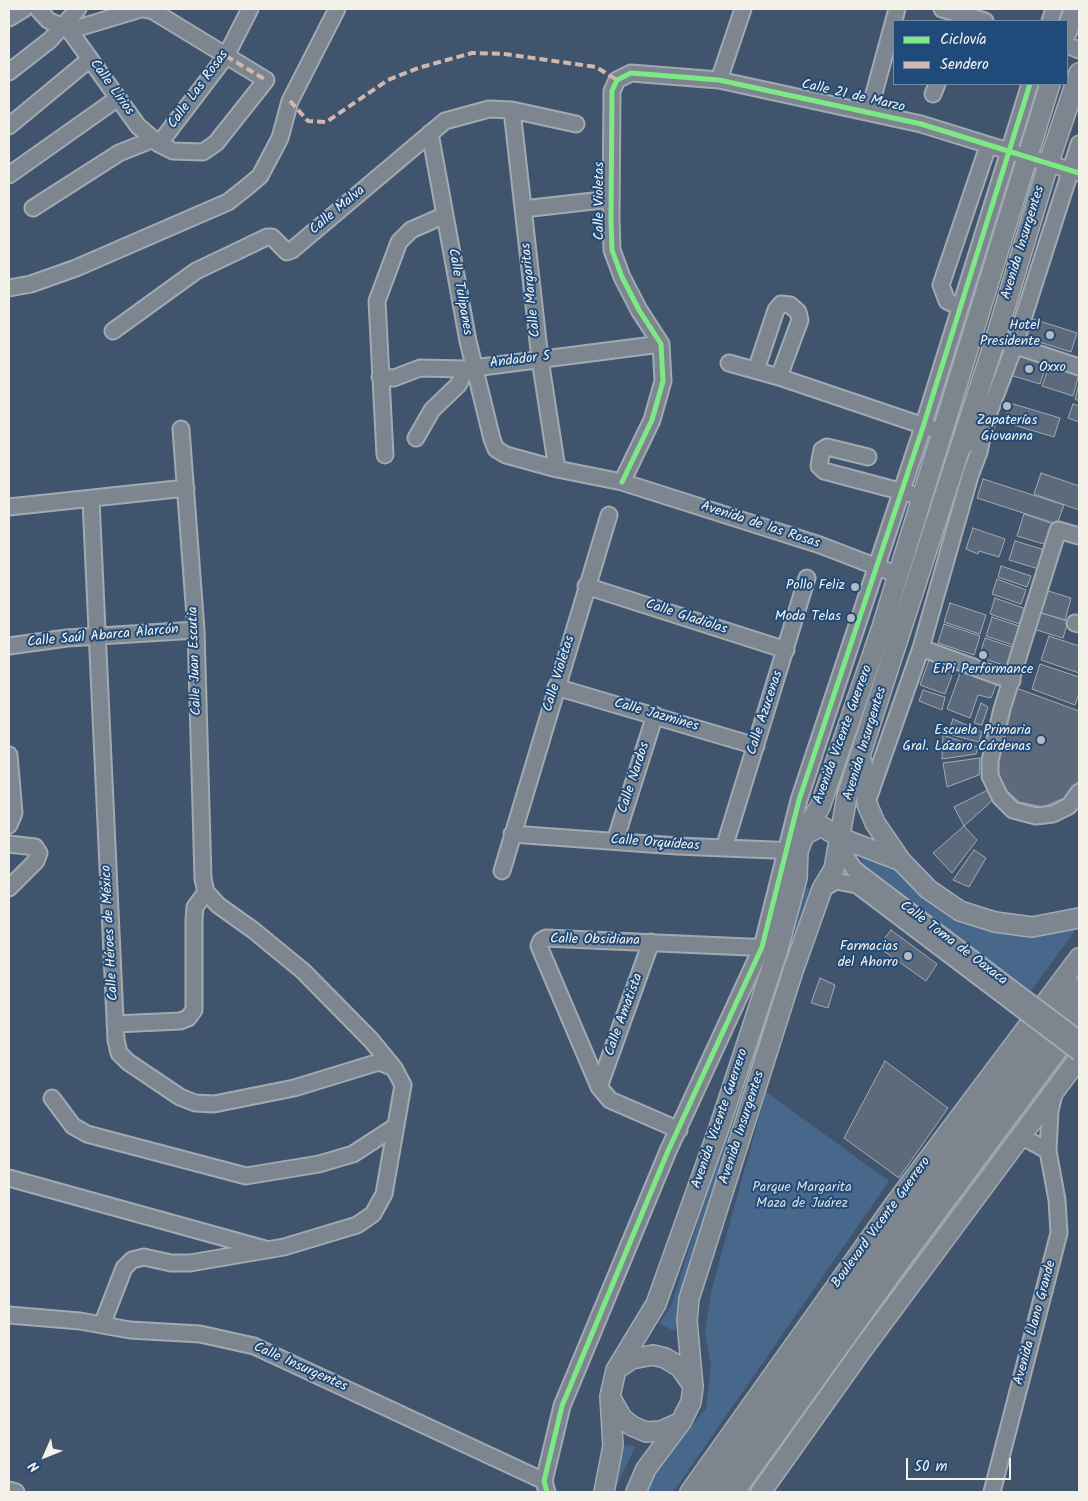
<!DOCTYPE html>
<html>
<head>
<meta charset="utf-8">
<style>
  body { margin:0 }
  #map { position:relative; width:1088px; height:1501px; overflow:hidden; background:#40556d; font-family:Kalam,sans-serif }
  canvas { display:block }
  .frame { position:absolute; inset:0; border:10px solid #f4f1e8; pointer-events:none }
  .legend { position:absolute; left:893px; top:20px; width:175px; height:65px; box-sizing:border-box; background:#1f4a7a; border:1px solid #748da6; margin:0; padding:6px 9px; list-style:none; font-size:15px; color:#f4f1e8 }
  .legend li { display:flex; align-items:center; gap:10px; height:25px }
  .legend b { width:25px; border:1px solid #748da6 }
  .north { position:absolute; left:20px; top:1431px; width:50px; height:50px; -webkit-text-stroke:4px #1f4a7a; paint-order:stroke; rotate:226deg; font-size:14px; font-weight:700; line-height:20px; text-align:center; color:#f4f1e8 }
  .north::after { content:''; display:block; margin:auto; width:18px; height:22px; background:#f4f1e8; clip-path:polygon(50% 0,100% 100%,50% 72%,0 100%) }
  .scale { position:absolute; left:906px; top:1458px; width:105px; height:22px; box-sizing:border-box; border:2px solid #f4f1e8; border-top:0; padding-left:6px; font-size:15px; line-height:18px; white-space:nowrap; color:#f4f1e8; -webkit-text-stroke:4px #1f4a7a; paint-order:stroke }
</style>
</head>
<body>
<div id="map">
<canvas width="1088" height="1501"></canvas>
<div class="frame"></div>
<ul class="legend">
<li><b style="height:6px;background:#7ce984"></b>Ciclovía</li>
<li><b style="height:6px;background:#d1b7ad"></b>Sendero</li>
</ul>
<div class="north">N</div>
<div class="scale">50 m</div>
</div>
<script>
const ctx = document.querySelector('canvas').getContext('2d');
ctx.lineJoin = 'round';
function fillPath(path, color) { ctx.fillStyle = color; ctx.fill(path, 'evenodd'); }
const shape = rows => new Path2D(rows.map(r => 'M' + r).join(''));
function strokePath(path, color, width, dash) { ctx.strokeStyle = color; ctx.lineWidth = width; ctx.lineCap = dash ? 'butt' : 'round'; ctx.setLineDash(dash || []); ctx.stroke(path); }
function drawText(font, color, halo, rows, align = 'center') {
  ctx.font = font + ' Kalam,sans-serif'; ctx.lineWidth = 4; ctx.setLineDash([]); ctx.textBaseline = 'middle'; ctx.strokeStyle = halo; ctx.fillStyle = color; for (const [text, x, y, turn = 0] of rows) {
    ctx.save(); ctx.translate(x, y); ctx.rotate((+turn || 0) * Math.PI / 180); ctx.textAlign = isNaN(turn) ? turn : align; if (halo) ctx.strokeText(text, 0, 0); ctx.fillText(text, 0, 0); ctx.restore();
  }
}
const green = shape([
  [872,850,957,911,1079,925,1031,991,862,865,860,852],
  [804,886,810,889,677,1309,675,1331,659,1324,671,1306],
  [766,1092,889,1181,673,1492,644,1492,650,1477,668,1451,706,1409,711,1367,705,1332,712,1288],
  [625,1445,635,1447,614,1492]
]);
const building = shape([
  [1030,318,1077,333,1071,352,1023,337,1030,318],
  [1018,353,1047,363,1040,384,1010,375,1018,353],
  [1050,364,1079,374,1073,396,1042,386,1050,364],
  [1079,384,1079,401,1075,399,1079,384],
  [1010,403,1060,418,1054,437,1004,422,1010,403],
  [1073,404,1079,406,1079,422,1068,418,1073,404],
  [1041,473,1079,486,1079,510,1034,494,1041,473],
  [983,479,1064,505,1057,524,977,498,983,479],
  [1024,514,1053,524,1047,545,1017,536,1024,514],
  [973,528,1005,539,999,557,979,551,978,554,966,549,973,528],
  [1015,541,1045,550,1039,569,1009,560,1015,541],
  [1001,566,1031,576,1027,587,998,577,1001,566],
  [997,579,1026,590,1021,604,992,594,997,579],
  [1045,590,1071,598,1065,620,1038,612,1045,590],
  [995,598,1026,609,1020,624,990,614,995,598],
  [950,603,986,615,980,634,944,622,950,603],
  [1038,612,1068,621,1063,638,1033,629,1038,612],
  [992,617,1022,627,1016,646,986,636,992,617],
  [944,624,980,636,974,655,938,643,944,624],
  [1049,636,1079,646,1079,673,1041,660,1049,636],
  [985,638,1015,648,1009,667,979,657,985,638],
  [929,660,954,670,945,694,920,685,929,660],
  [1040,664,1079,677,1079,693,1075,705,1032,689,1040,664],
  [962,668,997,683,991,698,978,695,970,718,947,709,962,668],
  [1016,688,1079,711,1079,780,1067,797,1043,807,1019,802,1004,788,998,771,999,750,1016,688],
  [923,690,945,697,942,710,919,701,923,690],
  [981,703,988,707,982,725,974,723,981,703],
  [953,719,982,732,979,742,948,734,953,719],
  [943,735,978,747,976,754,942,759,943,735],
  [980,758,979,775,947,787,943,763,980,758],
  [988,790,993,800,964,826,954,807,988,790],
  [964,826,977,840,952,873,933,853,964,826],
  [974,850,986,858,969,887,953,880,974,850],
  [891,930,937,964,926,981,878,947,891,930],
  [820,978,835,985,828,1008,811,1003,820,978],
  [885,1061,948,1108,899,1178,844,1138,885,1061]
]);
const minor = shape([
  [38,9,48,20,62,27,78,28,141,9],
  [942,9,985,21],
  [9,18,24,9],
  [1050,21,1054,9],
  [67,27,138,126,159,144,173,151,203,152,216,143,266,80,153,11,144,9],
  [1067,45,1079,50],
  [9,72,50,40,78,9],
  [719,80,743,9],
  [933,94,937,84],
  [512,110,540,359,557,469],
  [869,112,897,9],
  [9,126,90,59],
  [430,133,468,341,492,439,496,449,506,455,557,469,622,482,820,545,898,575],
  [159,144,226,56,250,9],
  [9,175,118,98],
  [33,208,119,153,154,139],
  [523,209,611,199],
  [9,288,31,284,76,268,228,202,247,187,260,176,280,138,290,101,337,9],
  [960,307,947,301,941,285,988,146],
  [113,331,196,271,267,237,272,237,287,252,292,250,445,121,489,109,512,110,576,124],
  [1007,343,1079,367],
  [729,363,779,377,933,429],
  [756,370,776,310,781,304,790,305,798,312,800,320,779,377],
  [380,377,394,378,420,368,466,369,661,344],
  [181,429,196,630,203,879,206,892],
  [416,438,432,410,458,385,466,369],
  [385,455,377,301,399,242,411,230,445,215],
  [868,457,827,447,822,450,819,466,824,471,922,497],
  [622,482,652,420,663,381,661,344,639,310,622,277,612,250,611,219,612,91,617,80,631,73,719,80,921,124,1079,173],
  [91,500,116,1040,119,1053,128,1062,180,1097,195,1103,214,1104,294,1088,379,1062,394,1068],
  [9,507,186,488],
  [1079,536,1058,530,1002,709,990,761,990,776,1000,797,1013,810,1036,816,1053,814,1069,806,1079,792],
  [586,586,786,650],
  [1075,623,1079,624],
  [9,646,67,638,196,630],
  [921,648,1012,681],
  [556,687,756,746],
  [9,755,14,813,9,825],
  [867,802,921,648,970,476,979,452,985,423,1014,347,1079,144],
  [512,834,677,846,797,851],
  [841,838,848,860,854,869,1019,994],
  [615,841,655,715],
  [9,844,35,847,39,853,36,861,9,888],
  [724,848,807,578],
  [502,871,609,515],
  [822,889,836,881,857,885,1013,1003],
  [115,1024,180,1021,188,1018,194,1010,194,920,195,907,206,892],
  [599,1087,651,942],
  [52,1098,73,1126,87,1134,246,1176,319,1164,353,1154,396,1126],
  [679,1130,610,1100,599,1087,539,946,541,941,546,938,770,948],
  [1020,1138,1030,1141,1048,1151],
  [9,1178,265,1249],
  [9,1315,80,1321,130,1330,200,1334,254,1346,544,1481],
  [102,1325,124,1268,132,1260,144,1257,171,1263,190,1263,284,1247,357,1225,373,1214,384,1194,403,1085,394,1068,371,1040,303,971,253,930,218,905,206,892],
  [9,1490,16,1492],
  [547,1492,544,1481,562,1406,668,1151,762,947,799,800,923,427,1030,84],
  [992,1492,1059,1233,1057,1200,1048,1151,1050,1111,1054,1094]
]);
const major = shape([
  [1067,32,1074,9],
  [962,446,985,423],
  [862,762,867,804,875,823,901,861,928,889,960,911,995,922,1032,927,1079,918],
  [804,835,821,826,841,838,901,861],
  [618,1368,632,1359,653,1355,665,1358,680,1367,693,1386],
  [612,1400,622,1418,632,1426,646,1432,661,1431,681,1422],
  [604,1492,613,1446,610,1396,616,1370,656,1304,719,1128,778,949,797,878,798,851,809,823,820,807,882,627,1050,84],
  [636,1492,646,1469,681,1422,691,1402,693,1387,687,1321,689,1299,793,971,822,889,834,869,847,796,996,337,1048,165,1079,73],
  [690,1492,894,1205,1079,958],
  [761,1492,862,1350,1079,1058]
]);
const highway = shape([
  [712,1492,832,1321,1079,989],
  [733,1492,899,1261,1079,1019]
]);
const minorBridge = shape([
  [1019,994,1079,1039],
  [1013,1003,1079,1053]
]);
const quiet = shape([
  [226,56,266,80],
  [290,101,308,121,326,122,388,80,418,68,472,53,505,54,596,67,617,80]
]);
const cycleway = shape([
  [622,482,652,420,663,381,661,344,639,310,622,277,612,250,611,219,612,91,617,80,631,73,719,80,921,124,1079,173],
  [547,1492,544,1481,562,1406,668,1151,762,947,799,800,923,427,1030,84]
]);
const markers = [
  [1050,335,5,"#b5babd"],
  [1029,369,5,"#b5babd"],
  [1007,406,5,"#b5babd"],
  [855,587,5,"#b5babd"],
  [851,618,5,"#b5babd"],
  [983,655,5,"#b5babd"],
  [1041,740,5,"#b5babd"],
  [908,956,5,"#b5babd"]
];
const streetNames = [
  ["Calle Lirios",111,88,54],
  ["Calle Las Rosas",199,90,-54],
  ["Calle 21 de Marzo",853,97,13],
  ["Calle Violetas",601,201,-90],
  ["Calle Malva",338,211,-40],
  ["Avenida Insurgentes",1024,243,-73],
  ["Calle Margaritas",532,290,-96],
  ["Calle Tulipanes",459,292,80],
  ["Andador 5",520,361,-7],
  ["Avenida de las Rosas",760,526,18],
  ["Calle Gladiolas",686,618,18],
  ["Calle Saúl Abarca Alarcón",103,637,-5],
  ["Calle Juan Escutia",196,661,-92],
  ["Calle Violetas",560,674,-73],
  ["Calle Azucenas",766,713,-72],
  ["Calle Jazmines",656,716,16],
  ["Avenida Vicente Guerrero",844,735,-70],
  ["Avenida Insurgentes",866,744,-73],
  ["Calle Nardos",635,778,-72],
  ["Calle Orquídeas",655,844,4],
  ["Calle Héroes de México",111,933,-93],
  ["Calle Obsidiana",595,941,1],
  ["Calle Toma de Oaxaca",953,944,37],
  ["Calle Amatista",625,1015,-70],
  ["Avenida Vicente Guerrero",721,1119,-71],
  ["Avenida Insurgentes",743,1128,-72],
  ["Boulevard Vicente Guerrero",882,1223,-54],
  ["Avenida Llano Grande",1036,1323,-75],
  ["Calle Insurgentes",300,1368,24]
];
const poiNames = [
  ["Hotel",1040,327],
  ["Presidente",1040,343],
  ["Oxxo",1039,369,"left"],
  ["Zapaterías",1007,422,"center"],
  ["Giovanna",1007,438,"center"],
  ["Pollo Feliz",845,587],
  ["Moda Telas",841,618],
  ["EiPi Performance",983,671,"center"],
  ["Escuela Primaria",1031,732],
  ["Gral. Lázaro Cárdenas",1031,748],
  ["Farmacias",898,948],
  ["del Ahorro",898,964]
];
const parkNames = [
  ["Parque Margarita",802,1189],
  ["Maza de Juárez",802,1205]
];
fillPath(green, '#48688b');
fillPath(building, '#5c6a7b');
strokePath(building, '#a1aab3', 1);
strokePath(minor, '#a1aab3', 19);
strokePath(major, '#a1aab3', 22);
strokePath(highway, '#a1aab3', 25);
strokePath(minor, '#7d868f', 15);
strokePath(major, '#7d868f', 19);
strokePath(highway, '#7d868f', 21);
strokePath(minorBridge, '#a1aab3', 19, []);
strokePath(minorBridge, '#7d868f', 15);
strokePath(quiet, '#d1b7ad', 4, [8, 4]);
strokePath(cycleway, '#7ce984', 5);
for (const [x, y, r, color] of markers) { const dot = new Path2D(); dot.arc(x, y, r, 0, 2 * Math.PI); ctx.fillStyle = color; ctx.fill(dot); strokePath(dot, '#1f4a7a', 2); }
drawText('14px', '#f4f1e8', '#1f4a7a', streetNames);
drawText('14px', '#f4f1e8', '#1f4a7a', poiNames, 'right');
drawText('14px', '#dadddb', '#1f4a7a', parkNames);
</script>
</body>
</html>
